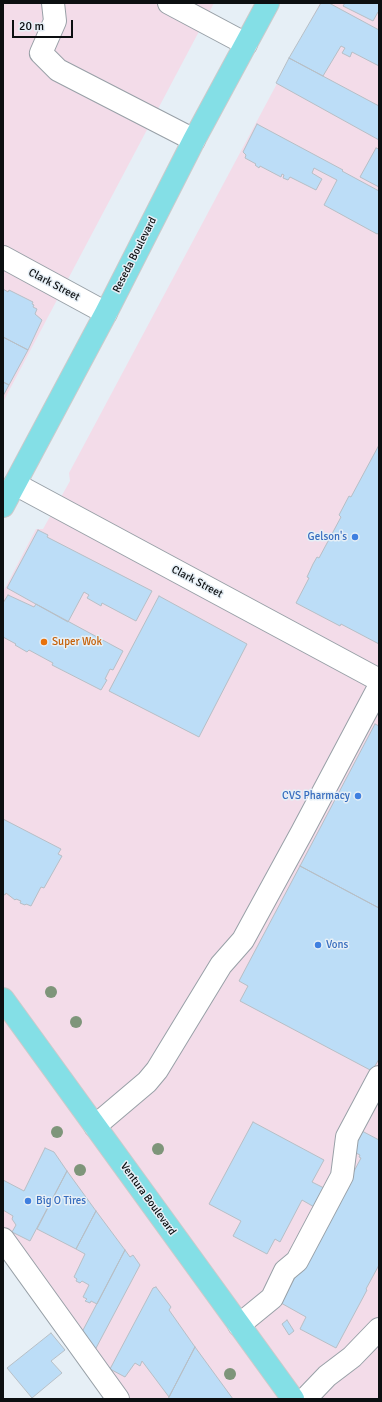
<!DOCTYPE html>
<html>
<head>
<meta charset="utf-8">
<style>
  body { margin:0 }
  #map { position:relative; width:382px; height:1402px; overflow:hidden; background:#e6eff6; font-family:Signika,sans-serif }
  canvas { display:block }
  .frame { position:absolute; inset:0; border:4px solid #0c0f11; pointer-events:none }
  .scale { position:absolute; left:12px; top:20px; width:61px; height:18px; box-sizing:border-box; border:2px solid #0c0f11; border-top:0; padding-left:5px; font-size:12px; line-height:14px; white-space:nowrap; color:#0c0f11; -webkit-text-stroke:3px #e6eff6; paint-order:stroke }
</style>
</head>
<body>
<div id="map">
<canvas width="382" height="1402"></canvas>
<div class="frame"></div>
<div class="scale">20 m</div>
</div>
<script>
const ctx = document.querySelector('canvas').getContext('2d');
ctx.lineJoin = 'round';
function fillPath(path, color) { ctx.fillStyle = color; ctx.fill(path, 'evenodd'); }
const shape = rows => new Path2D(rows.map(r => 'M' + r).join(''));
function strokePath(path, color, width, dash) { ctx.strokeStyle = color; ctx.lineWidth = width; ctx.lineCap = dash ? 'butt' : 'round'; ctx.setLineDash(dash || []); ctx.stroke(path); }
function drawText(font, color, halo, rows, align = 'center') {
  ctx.font = font + ' Signika,sans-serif'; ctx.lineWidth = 3; ctx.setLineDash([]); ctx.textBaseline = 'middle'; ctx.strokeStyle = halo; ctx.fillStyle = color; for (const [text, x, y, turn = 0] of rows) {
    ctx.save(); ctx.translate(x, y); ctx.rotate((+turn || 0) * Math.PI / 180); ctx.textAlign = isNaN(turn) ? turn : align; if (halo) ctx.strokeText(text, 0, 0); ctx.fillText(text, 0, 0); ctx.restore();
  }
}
const commercial = shape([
  [3,3,214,3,3,402],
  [320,3,379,3,379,1399,129,1399,3,1227,3,592,36,529,43,529,70,481,69,473]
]);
const building = shape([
  [321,3,329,3,379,30,379,66,352,52,350,57,342,53,345,48,341,46,323,76,289,58,321,3],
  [345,3,379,3,379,12,378,12,373,21,343,6,345,3],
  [289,58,379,106,379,140,276,83,289,58],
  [257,124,343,170,342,171,379,191,379,233,377,234,324,205,337,180,314,168,312,173,322,179,316,190,290,177,288,180,283,178,284,175,282,174,281,177,260,166,259,168,255,165,256,164,245,158,246,155,243,152,257,124],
  [376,148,379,149,379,187,360,177,376,148],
  [3,289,8,292,9,290,33,302,32,304,34,305,33,307,37,309,35,314,42,320,28,350,3,337,3,289],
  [3,337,28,350,9,385,3,382,3,337],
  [3,382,9,385,3,396,3,382],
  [379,445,379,644,341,624,340,626,296,603,309,578,307,577,313,564,317,557,319,558,341,517,339,515,349,496,351,497,379,445],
  [38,530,48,535,47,537,152,591,136,621,102,603,101,606,87,598,89,595,84,592,68,622,7,588,38,530],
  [8,595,34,607,36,604,123,651,113,670,110,669,105,679,107,680,101,690,52,665,53,663,29,650,27,652,15,645,16,644,3,637,3,603,8,595],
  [159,596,247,644,199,737,109,691,159,596],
  [375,724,379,726,379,908,300,866,375,724],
  [3,819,61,849,58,854,62,856,44,888,41,887,31,906,26,904,25,905,20,903,21,901,16,899,15,900,6,893,5,895,3,894,3,819],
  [300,866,379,908,379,1059,372,1071,240,1001,248,986,239,981,300,866],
  [253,1122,324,1160,312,1182,326,1189,316,1208,302,1200,280,1242,275,1239,267,1254,233,1236,241,1221,209,1204,253,1122],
  [362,1131,379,1140,379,1265,366,1289,367,1290,336,1348,300,1329,306,1317,281,1303,299,1270,301,1271,361,1158,359,1157,360,1155,352,1151,362,1131],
  [45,1148,54,1152,67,1171,30,1241,12,1232,16,1225,12,1219,13,1216,3,1210,3,1180,24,1191,45,1148],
  [67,1171,96,1211,76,1249,37,1229,67,1171],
  [96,1211,125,1250,97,1304,91,1301,90,1303,85,1301,87,1299,83,1297,89,1285,82,1281,80,1283,76,1281,77,1279,74,1277,85,1254,76,1249,96,1211],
  [125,1250,130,1257,133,1255,140,1265,95,1350,82,1332,125,1250],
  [156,1287,171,1307,169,1310,195,1347,169,1397,142,1361,140,1366,135,1363,125,1377,110,1369,153,1288,156,1287],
  [287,1320,294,1331,289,1335,282,1324,287,1320],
  [51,1333,65,1350,51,1361,62,1373,32,1398,7,1368,51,1333],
  [195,1347,233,1399,168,1399,195,1347]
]);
const minor = shape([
  [53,3,55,21,41,53,58,70,194,140],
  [169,3,246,44],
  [3,257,106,313],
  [15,484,379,680],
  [95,1126,147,1082,157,1070,221,965,243,940,302,832,379,687],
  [3,1239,118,1399],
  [239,1325,272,1298,285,1271,297,1261,342,1176,347,1137,379,1077],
  [305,1399,327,1376,352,1357,379,1329]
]);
const major = shape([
  [3,506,106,313,194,140,268,3],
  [3,999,293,1399]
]);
const trees = [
  [51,992],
  [76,1022],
  [57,1132],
  [158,1149],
  [80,1170],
  [230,1374]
];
const markers = [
  [355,537,4,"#3f7fe0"],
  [44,642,4,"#e8710a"],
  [358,796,4,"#3f7fe0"],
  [318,945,4,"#3f7fe0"],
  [28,1201,4,"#3f7fe0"]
];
const streetNames = [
  ["Reseda Boulevard",135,255,-63],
  ["Clark Street",54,285,28],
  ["Clark Street",197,582,28],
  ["Ventura Boulevard",148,1199,54]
];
const shopNames = [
  ["Gelson's",347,537],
  ["CVS Pharmacy",350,796],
  ["Vons",326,945,"left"],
  ["Big O Tires",36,1201,"left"]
];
const foodNames = [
  ["Super Wok",52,642]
];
fillPath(commercial, '#f3dce9');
fillPath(building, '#bcddf7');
strokePath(building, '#b7bfc6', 1);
strokePath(minor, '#98a0a7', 24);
strokePath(major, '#cacacb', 24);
strokePath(minor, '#fff', 22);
strokePath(major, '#84dfe6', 22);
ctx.fillStyle = '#7e957a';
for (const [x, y] of trees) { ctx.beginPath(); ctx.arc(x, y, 6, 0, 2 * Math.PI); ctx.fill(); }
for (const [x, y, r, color] of markers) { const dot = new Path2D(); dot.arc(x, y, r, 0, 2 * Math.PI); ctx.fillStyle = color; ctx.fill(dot); strokePath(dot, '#e6eff6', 1.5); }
drawText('11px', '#0c0f11', '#e6eff6', streetNames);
drawText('11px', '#366cbe', '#e6eff6', shopNames, 'right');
drawText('11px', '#c56008', '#e6eff6', foodNames, 'left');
</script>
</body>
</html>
